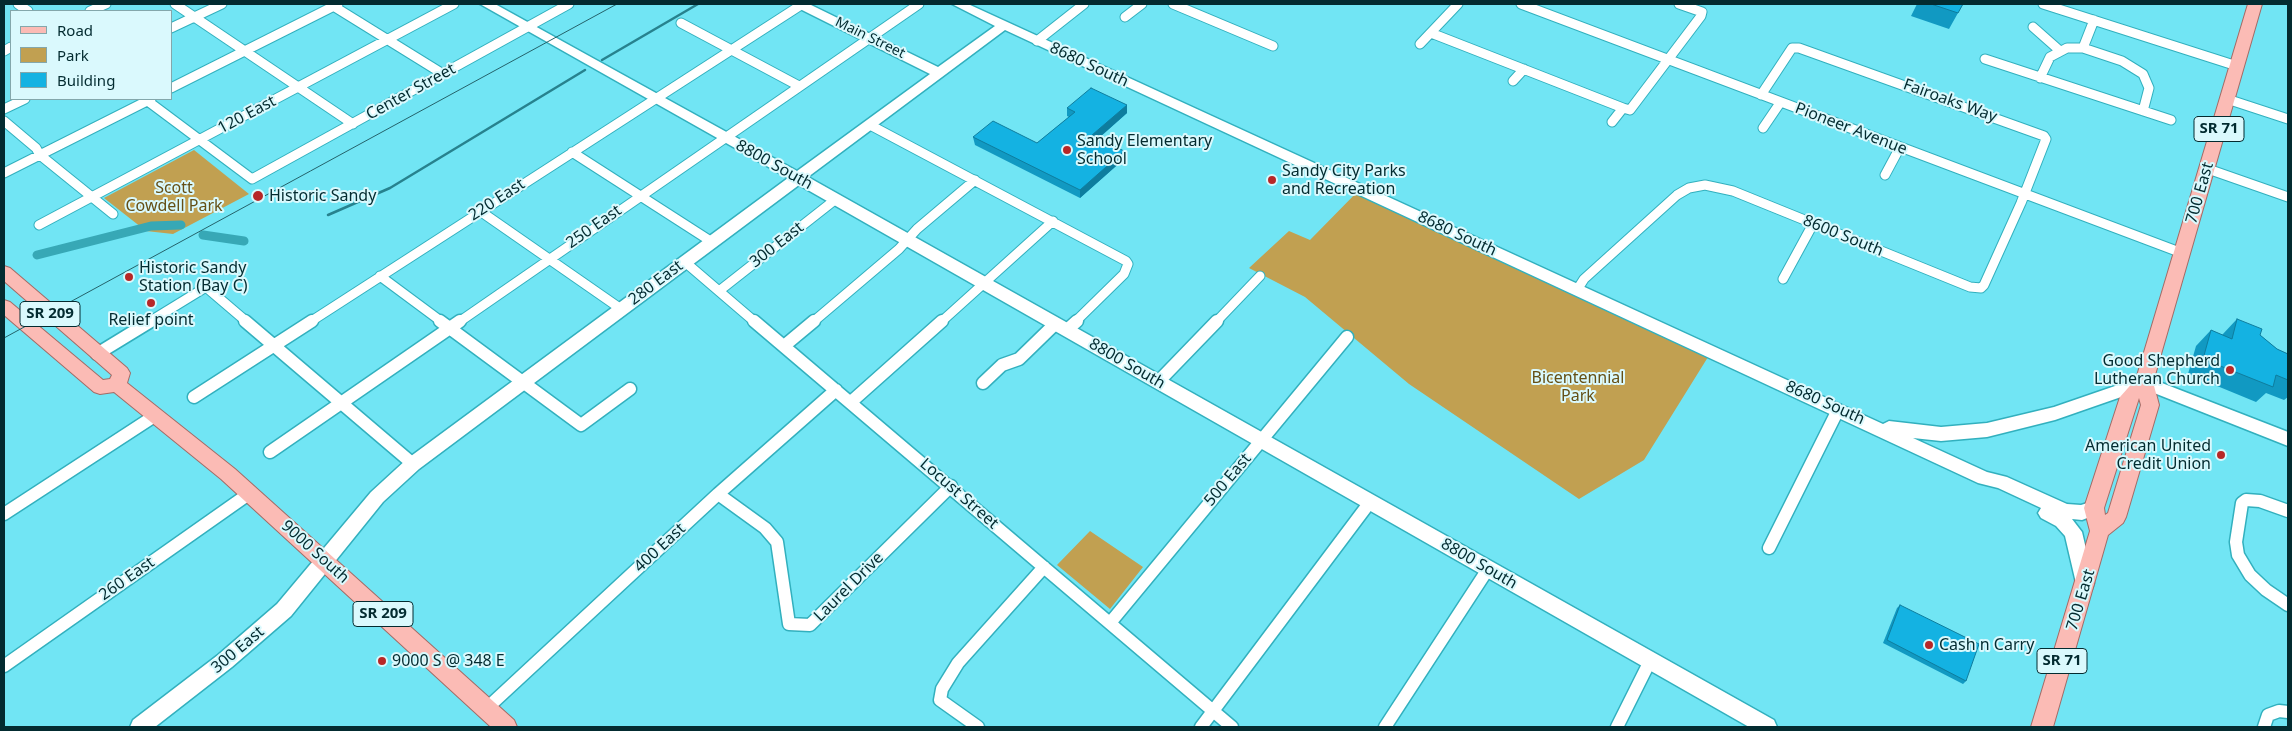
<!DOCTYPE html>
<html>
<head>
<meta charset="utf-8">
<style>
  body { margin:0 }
  #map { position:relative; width:2292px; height:731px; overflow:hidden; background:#71e5f4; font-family:"Noto Sans",sans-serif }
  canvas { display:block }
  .frame { position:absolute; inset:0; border:5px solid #032b30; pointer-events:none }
  .legend { position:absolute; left:10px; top:10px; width:162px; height:90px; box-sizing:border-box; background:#daf9fd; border:1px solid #84a7ab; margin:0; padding:6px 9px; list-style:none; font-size:15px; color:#032b30 }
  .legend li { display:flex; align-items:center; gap:10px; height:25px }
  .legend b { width:25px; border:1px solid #84a7ab }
</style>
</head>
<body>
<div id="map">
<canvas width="2292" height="731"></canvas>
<div class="frame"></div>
<ul class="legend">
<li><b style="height:6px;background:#fbbbb5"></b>Road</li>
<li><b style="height:14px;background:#c1a051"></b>Park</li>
<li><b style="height:14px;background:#14b2e2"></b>Building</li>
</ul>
</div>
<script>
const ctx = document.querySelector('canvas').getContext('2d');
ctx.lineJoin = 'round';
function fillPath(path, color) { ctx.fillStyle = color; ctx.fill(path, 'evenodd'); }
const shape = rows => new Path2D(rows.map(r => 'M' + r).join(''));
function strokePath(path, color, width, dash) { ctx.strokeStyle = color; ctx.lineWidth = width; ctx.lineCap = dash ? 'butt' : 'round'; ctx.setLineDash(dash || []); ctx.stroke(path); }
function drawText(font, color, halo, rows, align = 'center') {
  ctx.font = font + ' "Noto Sans",sans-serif'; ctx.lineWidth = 4; ctx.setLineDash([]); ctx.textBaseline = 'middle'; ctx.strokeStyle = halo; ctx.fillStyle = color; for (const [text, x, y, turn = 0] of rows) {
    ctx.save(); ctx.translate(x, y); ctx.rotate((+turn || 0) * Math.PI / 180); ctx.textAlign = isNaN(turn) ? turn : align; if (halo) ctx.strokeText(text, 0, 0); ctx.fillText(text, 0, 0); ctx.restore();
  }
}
const green = shape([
  [194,150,249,194,173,234,146,231,104,198],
  [1362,187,1713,349,1644,460,1579,499,1409,384,1305,297,1249,268,1289,231,1310,240],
  [1090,531,1143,567,1110,609,1057,565]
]);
const stream = shape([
  [602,60,698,4],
  [328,215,390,188,585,70]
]);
const canal = shape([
  [203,235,244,241],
  [37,255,151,226,181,225]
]);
const streetFar1 = shape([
  [18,4,28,11],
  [175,4,353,124],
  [330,4,443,74],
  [1173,4,1273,46],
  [1521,4,2182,253],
  [2043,4,2237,66],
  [90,11,106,4],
  [1125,17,1142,4],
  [681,23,799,86],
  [2033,27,2059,50],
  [171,28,222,4],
  [1431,33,1623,108],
  [1037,41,1084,4],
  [1420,44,1458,4],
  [2083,48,2094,20],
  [4,51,11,47],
  [1985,59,2171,120],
  [2040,78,2050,57,2067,48,2083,48,2122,61,2143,74,2149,88,2143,111],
  [1513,81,1524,69],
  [171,88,338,4],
  [145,99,252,179,569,4],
  [2227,99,2288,119],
  [4,109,25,99],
  [4,121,36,148,40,155,113,214],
  [1612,122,1623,108,1630,110,1701,16,1702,12,1679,4],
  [870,125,1126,261,1128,264,1124,274,1075,322],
  [1763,128,1780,103],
  [572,152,712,242],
  [2208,169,2288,197],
  [4,173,151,99],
  [1885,175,1900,147],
  [480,211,621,309],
  [39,225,454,4],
  [685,262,755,322],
  [380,276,442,322],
  [1783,279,1813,224],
  [1577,290,1584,279,1677,195,1689,188,1705,185,1733,191,1970,287,1981,288,1984,285,2021,203,2046,139,2044,136,1799,48,1792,48,1761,95],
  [719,291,836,199],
  [149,322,206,287,247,322],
  [310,322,801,5],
  [459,322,919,4],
  [813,322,899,249,917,229,975,180],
  [941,322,1053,221],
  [1216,322,1260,276]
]);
const street = shape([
  [245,321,413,464],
  [440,321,581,425,630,389],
  [754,321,1232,727],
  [1067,330,1077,321],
  [784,346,814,321],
  [97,354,151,321],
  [1158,382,1217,321],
  [983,383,1002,365,1019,359,1055,324],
  [194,397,312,321],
  [851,402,942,321],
  [270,452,460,321],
  [718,494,765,528,777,542,789,624,810,625,951,486],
  [2288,511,2260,501,2246,500,2242,503,2236,542,2238,555,2250,575,2266,590,2288,605],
  [4,514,156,415],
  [1769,548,1838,410],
  [1110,623,1347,337],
  [4,666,250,493],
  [486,709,718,494,836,390],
  [978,727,940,700,942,689,958,663,1044,567],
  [1201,727,1370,502],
  [1385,727,1488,569],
  [1617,727,1650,661],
  [2264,727,2268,715,2279,711,2288,712]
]);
const secondary = shape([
  [480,4,495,4,797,171,930,74,796,7,794,4,809,4,938,67,995,26,952,4,968,4,1883,424,1889,421,1941,427,1987,423,2054,407,2144,376,2288,432,2288,446,2144,389,2055,420,1987,437,1941,441,1913,438,1987,472,2007,477,2067,504,2081,505,2094,501,2100,503,2103,508,2100,513,2082,520,2072,519,2082,532,2094,583,2092,589,2085,591,2078,589,2076,583,2065,536,2056,526,2041,518,2038,513,2041,508,1998,488,1978,483,1005,30,808,177,1774,720,1777,727,1749,727,799,185,419,469,383,502,291,616,232,667,155,727,130,727,133,720,218,655,277,604,371,492,407,459,788,178,480,4]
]);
const primary = shape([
  [2248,4,2262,4,2153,382,2159,405,2126,517,2123,523,2108,535,2053,727,2031,727,2090,531,2084,508,2120,397,2136,379,2248,4],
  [2139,398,2141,405,2108,513,2105,515,2104,508,2139,398],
  [4,266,10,268,127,368,130,373,127,383,235,469,514,720,517,727,491,727,221,479,114,392,100,394,94,392,4,315,4,300,10,302,103,380,110,379,112,375,4,281,4,266]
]);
const tram = shape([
  [4,338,617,4]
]);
const wall = shape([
  [1917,4,1963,4,1949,29,1911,16],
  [1127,105,1127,113,1099,138,1124,151,1124,159,1080,198,975,145,973,137,1037,143,1069,117,1067,116,1067,108],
  [2237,319,2260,335,2277,349,2288,354,2288,397,2284,400,2266,393,2256,402,2188,374,2196,346,2211,330,2222,335],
  [1900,605,1966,681,1963,684,1883,643,1897,608]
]);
const shadedWall = shape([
  [1127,105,1127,113,1093,143,1092,135],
  [1124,151,1124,159,1080,198,1080,190]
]);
const building = shape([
  [1931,4,1963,4,1958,13,1931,4],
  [1091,88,1127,105,1092,135,1124,151,1080,190,973,137,993,121,1037,143,1075,112,1067,108,1091,88],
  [2237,319,2262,329,2260,335,2277,349,2288,354,2288,380,2276,375,2273,387,2203,359,2211,330,2232,339,2237,319],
  [1900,605,1979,644,1966,681,1887,640,1900,605]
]);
const markers = [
  [1067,150,5,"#b72727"],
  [1272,180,5,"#b72727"],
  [258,196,6,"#b72727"],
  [129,277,5,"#b72727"],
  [151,303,5,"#b72727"],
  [2230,370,5,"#b72727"],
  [2221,455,5,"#b72727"],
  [1929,645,5,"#b72727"],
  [382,661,5,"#b72727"]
];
const farStreetnames = [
  ["Main Street",870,38,26]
];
const shields = [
  [2219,129,50],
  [50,314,60],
  [383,614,60],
  [2062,661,50]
];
const shieldNames = [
  ["SR 71",2219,129],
  ["SR 209",50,314],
  ["SR 209",383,614],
  ["SR 71",2062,661]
];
const streetNames = [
  ["8680 South",1089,65,25],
  ["Center Street",411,92,-29],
  ["Fairoaks Way",1950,101,20],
  ["120 East",247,115,-28],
  ["Pioneer Avenue",1851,129,21],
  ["8800 South",774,165,29],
  ["700 East",2200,193,-74],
  ["220 East",497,200,-33],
  ["250 East",594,227,-35],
  ["8680 South",1457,234,25],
  ["8600 South",1843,236,22],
  ["300 East",777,245,-38],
  ["280 East",656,283,-37],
  ["8800 South",1127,364,30],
  ["8680 South",1825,403,24],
  ["500 East",1228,480,-50],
  ["Locust Street",959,494,41],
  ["400 East",660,548,-43],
  ["9000 South",315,552,42],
  ["8800 South",1479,564,30],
  ["260 East",127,579,-35],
  ["Laurel Drive",849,587,-45],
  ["700 East",2081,600,-73],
  ["300 East",238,650,-40]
];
const poiNames = [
  ["Sandy Elementary",1077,141],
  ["School",1077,159],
  ["Sandy City Parks",1282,171],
  ["and Recreation",1282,189],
  ["Historic Sandy",269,196],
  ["Historic Sandy",139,268],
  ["Station (Bay C)",139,286],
  ["Relief point",151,320,"center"],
  ["Good Shepherd",2220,361,"right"],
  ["Lutheran Church",2220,379,"right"],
  ["American United",2211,446,"right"],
  ["Credit Union",2211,464,"right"],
  ["Cash n Carry",1939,645],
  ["9000 S @ 348 E",392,661]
];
const parkNames = [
  ["Scott",174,188],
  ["Cowdell Park",174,206],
  ["Bicentennial",1578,378],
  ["Park",1578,396]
];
fillPath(green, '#c1a051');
strokePath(stream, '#27828e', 2.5);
strokePath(canal, '#37a8b6', 9);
strokePath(streetFar1, '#32b0be', 11);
strokePath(street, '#32b0be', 15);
strokePath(secondary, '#32b0be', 3);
strokePath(primary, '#a36b66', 2);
strokePath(streetFar1, '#fff', 9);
strokePath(street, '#fff', 12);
fillPath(secondary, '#fff');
fillPath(primary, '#fbbbb5');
strokePath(tram, '#24626a', 1);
fillPath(wall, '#1199c2');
fillPath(shadedWall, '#0e7d9e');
fillPath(building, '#14b2e2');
strokePath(building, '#0e7d9e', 1);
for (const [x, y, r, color] of markers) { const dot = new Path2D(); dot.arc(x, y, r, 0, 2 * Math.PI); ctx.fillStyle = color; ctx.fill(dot); strokePath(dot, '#daf9fd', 2); }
drawText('14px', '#032b30', '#daf9fd', farStreetnames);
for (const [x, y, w] of shields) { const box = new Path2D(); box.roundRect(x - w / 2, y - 12.5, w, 25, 4); ctx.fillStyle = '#daf9fd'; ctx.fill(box); strokePath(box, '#032b30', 1); }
drawText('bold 15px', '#032b30', null, shieldNames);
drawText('16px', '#032b30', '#daf9fd', streetNames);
drawText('16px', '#032b30', '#daf9fd', poiNames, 'left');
drawText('16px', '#654f15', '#daf9fd', parkNames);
</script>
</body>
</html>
